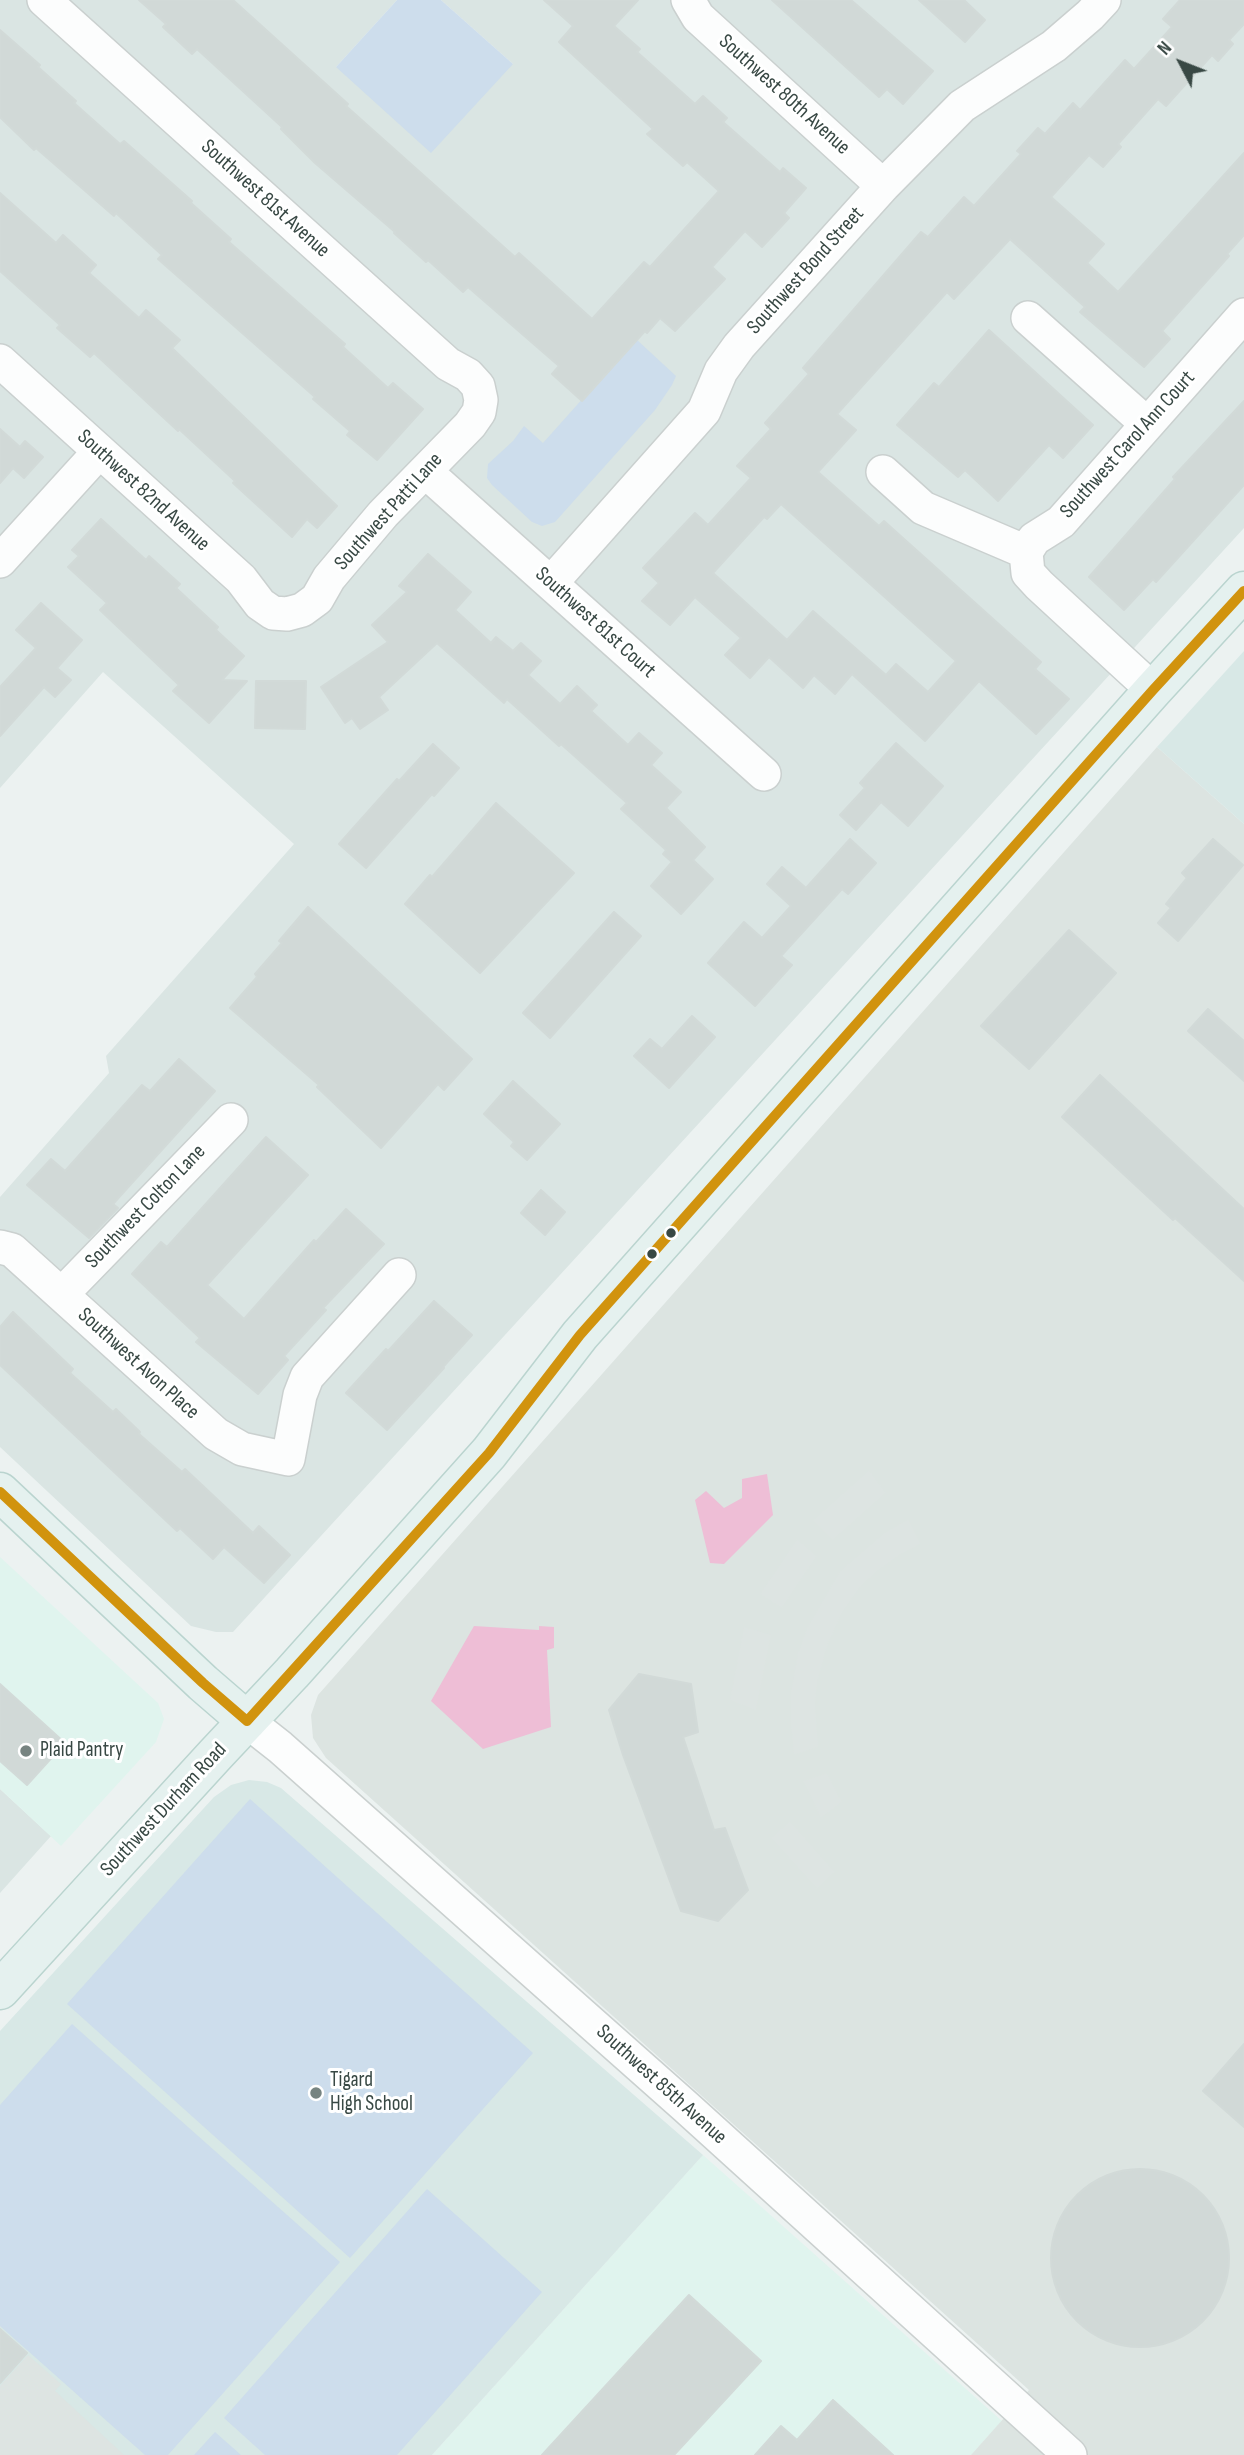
<!DOCTYPE html>
<html>
<head>
<meta charset="utf-8">
<style>
  body { margin:0 }
  #map { position:relative; width:1244px; height:2455px; overflow:hidden; background:#ecf2f1; font-family:"Sofia Sans Condensed",sans-serif }
  canvas { display:block }
  .north { position:absolute; left:1146px; top:28px; width:70px; height:70px; -webkit-text-stroke:5px #fff; paint-order:stroke; rotate:312deg; font-size:19px; font-weight:700; line-height:28px; text-align:center; color:#384844 }
  .north::after { content:''; display:block; margin:auto; width:24px; height:32px; background:#384844; clip-path:polygon(50% 0,100% 100%,50% 72%,0 100%) }
</style>
</head>
<body>
<div id="map">
<canvas width="1244" height="2455"></canvas>
<div class="north">N</div>
</div>
<script>
const ctx = document.querySelector('canvas').getContext('2d');
ctx.lineJoin = 'round';
function fillPath(path, color) { ctx.fillStyle = color; ctx.fill(path, 'evenodd'); }
const shape = rows => new Path2D(rows.map(r => 'M' + r).join(''));
function strokePath(path, color, width, dash) { ctx.strokeStyle = color; ctx.lineWidth = width; ctx.lineCap = dash ? 'butt' : 'round'; ctx.setLineDash(dash || []); ctx.stroke(path); }
function drawText(font, color, halo, rows, align = 'center') {
  ctx.font = font + ' "Sofia Sans Condensed",sans-serif'; ctx.lineWidth = 6; ctx.setLineDash([]); ctx.textBaseline = 'middle'; ctx.strokeStyle = halo; ctx.fillStyle = color; for (const [text, x, y, turn = 0] of rows) {
    ctx.save(); ctx.translate(x, y); ctx.rotate((+turn || 0) * Math.PI / 180); ctx.textAlign = isNaN(turn) ? turn : align; if (halo) ctx.strokeText(text, 0, 0); ctx.fillText(text, 0, 0); ctx.restore();
  }
}
const residential = shape([
  [0,0,397,0,336,67,513,64,441,0,1244,0,1244,528,233,1632,216,1632,191,1626,0,1447,0,1197,109,1073,106,1056,294,844,103,672,0,788],
  [0,1789,51,1836,0,1893]
]);
const commercial = shape([
  [0,1557,158,1703,164,1719,156,1742,61,1846,0,1789],
  [703,2155,1002,2421,971,2455,432,2455]
]);
const industrial = shape([
  [1157,747,1244,824,1244,2455,971,2455,1029,2390,326,1758,313,1738,311,1715,318,1695]
]);
const education = shape([
  [1244,651,1244,824,1157,747],
  [249,1780,267,1782,281,1788,703,2155,432,2455,0,2455,0,2031,214,1797,231,1785]
]);
const green = shape([
  [397,0,441,0,513,64,431,153,336,67],
  [636,339,676,376,672,385,655,410,555,522,542,526,532,522,492,485,487,478,488,464,513,441,524,426,543,443],
  [250,1799,533,2053,350,2258,67,2004],
  [72,2024,340,2262,168,2455,145,2455,0,2326,0,2105],
  [427,2189,542,2292,397,2455,265,2455,224,2418],
  [215,2432,241,2455,194,2455]
]);
const parking = shape([
  [869,1470,886,1493,833,1540,813,1520],
  [908,1520,920,1544,901,1554,880,1569,861,1586,842,1613,827,1646,817,1683,815,1703,818,1747,794,1755,791,1724,791,1693,798,1653,807,1628,840,1571,884,1533],
  [797,1539,817,1556,782,1608,760,1594],
  [744,1627,771,1635,756,1710,730,1700],
  [827,1773,842,1802,821,1818,803,1781],
  [790,1821,835,1872,817,1889,771,1838],
  [28,2355,61,2384,55,2391,124,2455,0,2455,0,2386]
]);
const water = shape([
  [767,1474,773,1515,724,1564,710,1563,695,1500,706,1491,724,1508,742,1498,742,1479],
  [474,1626,539,1630,539,1626,554,1627,554,1648,547,1650,551,1727,483,1749,431,1701]
]);
const building = shape([
  [139,0,233,0,348,104,346,106,515,257,519,253,592,319,644,262,650,267,719,191,687,162,683,166,647,134,653,129,559,42,573,26,544,0,638,0,614,26,640,49,637,52,695,104,703,96,727,118,723,122,780,172,783,168,806,188,784,213,789,218,762,247,745,231,712,267,725,279,675,331,660,318,647,333,645,331,582,401,552,374,559,366,468,287,463,292,428,260,426,262,394,233,395,232,315,163,281,129,282,127,197,49,192,54,163,27,166,24,139,0],
  [772,0,851,0,933,71,903,104,887,89,879,97,772,0],
  [919,0,964,0,985,20,965,42,919,0],
  [1180,0,1244,0,1244,24,1229,40,1233,44,1218,61,1212,55,1166,106,1158,99,1118,144,1121,147,1103,167,1089,155,1051,197,1104,244,1087,263,1118,292,1244,153,1244,235,1227,254,1229,256,1162,331,1170,339,1144,367,1080,312,1085,307,1010,239,954,299,947,292,837,414,856,430,818,472,879,526,884,521,1041,662,1035,669,1069,699,1036,734,979,681,925,741,852,674,835,694,814,675,803,688,769,657,750,678,725,655,741,638,695,597,670,625,642,601,659,583,643,568,695,513,708,525,751,478,737,466,771,429,765,423,809,374,803,368,921,232,928,237,964,197,974,206,1021,154,1017,151,1038,128,1045,134,1073,103,1080,110,1125,60,1134,69,1172,27,1163,19,1180,0],
  [781,504,956,661,928,692,896,664,886,675,813,611,787,640,713,573,764,517,767,519,781,504],
  [0,30,40,65,38,67,76,101,74,103,120,144,124,141,192,201,191,203,231,239,229,242,345,344,343,347,388,388,393,383,423,409,377,460,347,435,350,431,313,399,315,397,158,259,162,255,116,213,114,216,36,148,34,150,0,117,0,30],
  [0,193,56,243,63,235,96,265,89,273,139,318,146,310,180,340,172,348,337,506,317,528,307,519,292,537,233,483,235,481,179,429,178,431,94,353,90,357,57,328,60,325,0,271,0,193],
  [989,330,1093,425,1063,458,1049,445,998,501,965,470,958,477,897,425,934,383,939,387,989,330],
  [1244,401,1244,485,1156,582,1153,579,1124,610,1089,577,1175,479,1173,477,1244,401],
  [0,429,20,447,25,441,43,457,24,478,13,468,0,483,0,429],
  [101,519,146,560,149,556,180,584,176,588,218,627,216,630,244,656,222,680,247,681,209,723,173,691,179,685,100,610,107,603,68,567,79,556,72,550,101,519],
  [428,554,471,592,455,610,491,643,496,637,513,651,521,643,541,661,528,675,560,704,577,686,597,705,591,711,628,745,639,733,662,753,651,765,681,792,666,808,705,847,693,860,713,879,681,914,651,886,672,862,663,854,666,850,621,809,627,803,561,744,559,746,507,699,504,703,437,643,379,697,388,710,360,729,352,718,345,723,321,687,388,642,372,625,407,592,399,586,428,554],
  [41,603,82,640,57,668,71,680,55,697,44,687,0,736,0,687,36,648,16,630,41,603],
  [256,681,306,681,305,729,255,728,256,681],
  [896,743,943,786,908,826,881,802,856,830,840,815,865,788,860,783,896,743],
  [433,744,459,768,434,796,432,794,366,868,339,844,397,779,399,781,433,744],
  [496,803,574,873,480,973,405,904,430,875,432,877,496,803],
  [850,839,876,863,848,894,842,889,781,956,792,965,755,1006,708,963,744,922,762,938,791,906,767,884,782,867,806,888,850,839],
  [1213,839,1243,865,1178,941,1158,923,1171,908,1166,904,1187,878,1182,873,1213,839],
  [308,907,472,1059,444,1090,438,1084,381,1148,317,1087,319,1085,230,1008,257,977,255,974,282,943,279,941,308,907],
  [614,912,641,936,550,1038,523,1013,614,912],
  [1069,930,1116,973,1029,1069,981,1026,1069,930],
  [1208,1009,1244,1041,1244,1081,1188,1031,1208,1009],
  [692,1016,715,1037,669,1088,634,1056,650,1039,662,1049,692,1016],
  [179,1059,215,1091,113,1204,118,1208,89,1238,27,1185,51,1159,65,1171,142,1085,150,1091,179,1059],
  [1100,1075,1244,1209,1244,1281,1175,1218,1173,1220,1062,1117,1100,1075],
  [513,1081,560,1124,527,1160,511,1146,514,1142,484,1114,513,1081],
  [266,1137,308,1175,207,1285,244,1319,314,1240,316,1242,346,1209,384,1244,323,1308,326,1310,284,1356,288,1360,258,1394,196,1342,200,1338,132,1274,161,1242,167,1247,266,1137],
  [541,1190,565,1212,545,1235,521,1213,541,1190],
  [434,1301,472,1335,443,1367,444,1368,387,1430,346,1393,386,1349,388,1351,434,1301],
  [13,1312,73,1369,70,1373,113,1412,116,1409,140,1432,139,1434,182,1472,185,1469,253,1533,259,1526,290,1555,264,1583,224,1547,213,1559,180,1528,177,1531,0,1365,0,1327,13,1312],
  [639,1674,691,1684,698,1732,683,1737,714,1830,725,1828,748,1890,718,1921,681,1911,623,1755,609,1710,639,1674],
  [0,1684,65,1743,27,1785,0,1761,0,1684],
  [1244,2044,1244,2127,1203,2091,1244,2044],
  '1051 2258a89 89 0 1 1 178 0a89 89 0 1 1-178 0Z',
  [689,2295,761,2361,674,2455,542,2455,689,2295],
  [0,2329,27,2353,0,2383,0,2329],
  [833,2400,893,2455,755,2455,781,2426,797,2440,833,2400]
]);
const minor = shape([
  [688,0,698,17,883,186],
  [1028,318,1147,424],
  [0,361,241,579,260,604,273,613,287,614,302,610,317,599,329,578,383,514,470,425,479,412,481,400,478,386,468,375,448,364,44,0],
  [426,472,764,774],
  [883,472,923,508,1026,552],
  [0,561,99,452],
  [551,583,704,411,721,371,739,346,883,186,962,106,1054,46,1090,15,1104,0],
  [1153,690,1039,585,1028,573,1026,552,1034,539,1061,522,1244,315],
  [0,1247,12,1250,216,1434,242,1449,288,1459,300,1395,307,1377,399,1275],
  [62,1294,231,1120],
  [247,1721,280,1747,686,2107,1070,2455]
]);
const major = shape([
  [0,1492,203,1683,247,1721],
  [0,1990,215,1755,292,1673,489,1453,580,1335,1153,690,1244,591]
]);
const bus1 = shape([
  [0,1492,203,1683,247,1721],
  [247,1721,489,1453,580,1335,1153,690,1244,591]
]);
const markers = [
  [671,1233,6,"#384844"],
  [652,1254,6,"#384844"],
  [26,1751,7,"#778481"],
  [316,2093,7,"#778481"]
];
const streetNames = [
  ["Southwest 80th Avenue",784,95,42],
  ["Southwest 81st Avenue",265,199,42],
  ["Southwest Bond Street",806,271,-48],
  ["Southwest Carol Ann Court",1128,445,-48],
  ["Southwest 82nd Avenue",143,491,42],
  ["Southwest Patti Lane",389,512,-48],
  ["Southwest 81st Court",595,623,42],
  ["Southwest Colton Lane",146,1207,-46],
  ["Southwest Avon Place",138,1364,42],
  ["Southwest Durham Road",164,1810,-47],
  ["Southwest 85th Avenue",661,2085,42]
];
const poiNames = [
  ["Plaid Pantry",40,1751],
  ["Tigard",330,2081],
  ["High School",330,2105]
];
fillPath(residential, '#dae5e3');
fillPath(commercial, '#e0f4ee');
fillPath(industrial, '#dce4e1');
fillPath(education, '#d8e8e6');
fillPath(green, '#cdddec');
fillPath(parking, '#dde4e2');
fillPath(water, '#eebed6');
fillPath(building, '#d1d9d7');
strokePath(building, '#d2dad8', 2);
strokePath(minor, '#cad0cf', 36);
strokePath(major, '#bad4cf', 41);
strokePath(minor, '#fcfdfd', 33);
strokePath(major, '#e5f1ef', 38);
strokePath(bus1, '#d1930e', 10);
for (const [x, y, r, color] of markers) { const dot = new Path2D(); dot.arc(x, y, r, 0, 2 * Math.PI); ctx.fillStyle = color; ctx.fill(dot); strokePath(dot, '#fff', 2.5); }
drawText('21px', '#384844', '#fff', streetNames);
drawText('21px', '#384844', '#fff', poiNames, 'left');
</script>
</body>
</html>
